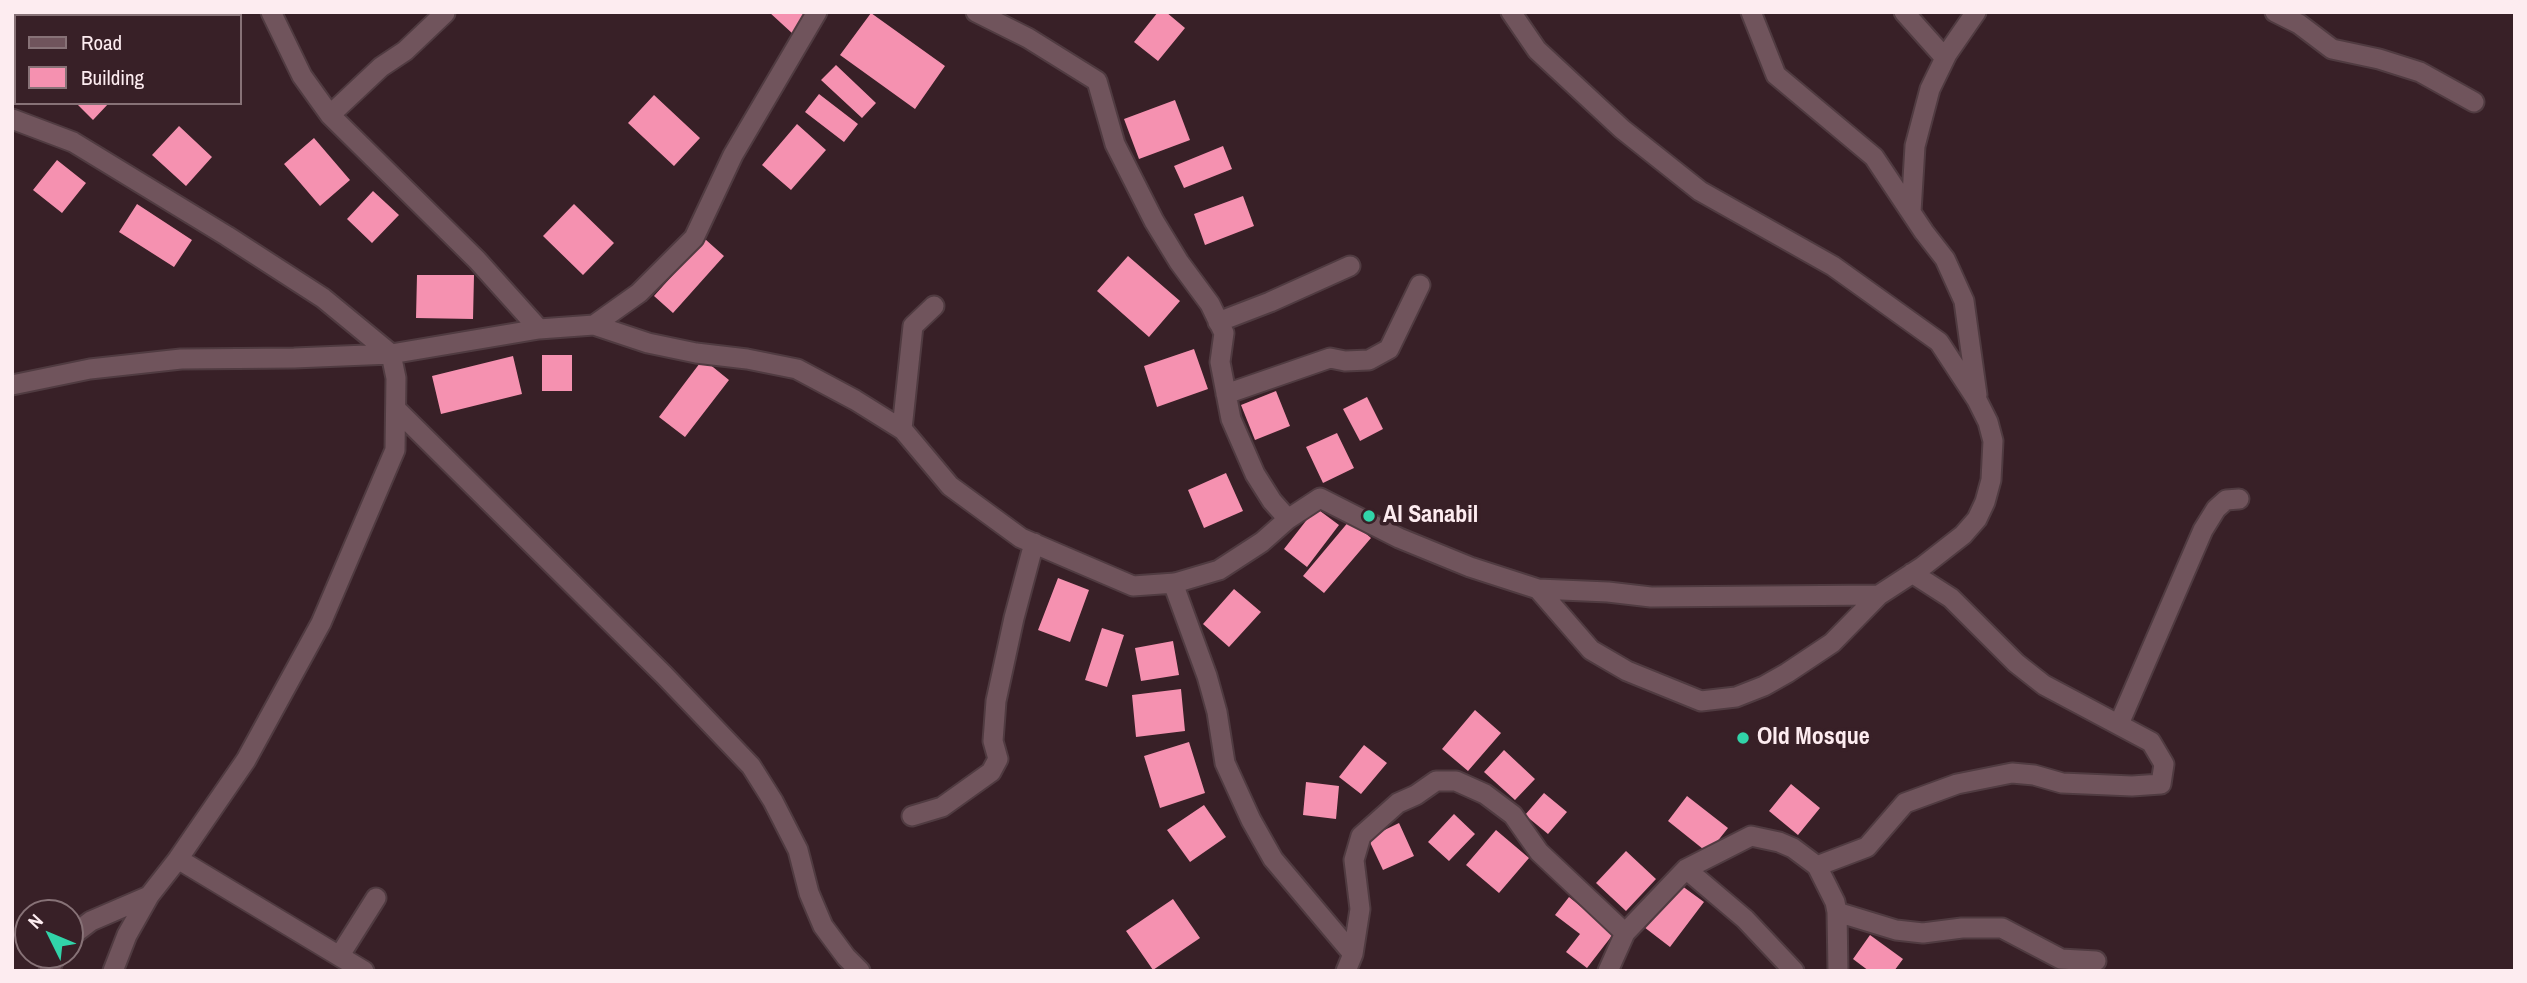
<!DOCTYPE html>
<html>
<head>
<meta charset="utf-8">
<style>
  body { margin:0 }
  #map { position:relative; width:2527px; height:983px; overflow:hidden; background:#382027; font-family:"Archivo Narrow",sans-serif }
  canvas { display:block }
  .frame { position:absolute; inset:0; border:14px solid #fdecf0; pointer-events:none }
  .legend { position:absolute; left:14px; top:14px; width:228px; height:91px; box-sizing:border-box; background:#382027; border:2px solid #877277; margin:0; padding:9px 12px; list-style:none; font-size:21px; color:#fdecf0 }
  .legend li { display:flex; align-items:center; gap:14px; height:35px }
  .legend b { width:35px; border:2px solid #877277 }
  .north { position:absolute; left:14px; top:899px; width:70px; height:70px; box-sizing:border-box; background:#382027; border:2px solid #877277; border-radius:50%; rotate:313deg; font-size:19px; font-weight:700; line-height:28px; text-align:center; color:#fdecf0 }
  .north::after { content:''; display:block; margin:auto; width:24px; height:32px; background:#31d4a9; clip-path:polygon(50% 0,100% 100%,50% 72%,0 100%) }
</style>
</head>
<body>
<div id="map">
<canvas width="2527" height="983"></canvas>
<div class="frame"></div>
<ul class="legend">
<li><b style="height:9px;background:#70545c"></b>Road</li>
<li><b style="height:19px;background:#f591b0"></b>Building</li>
</ul>
<div class="north">N</div>
</div>
<script>
const ctx = document.querySelector('canvas').getContext('2d');
ctx.lineJoin = 'round';
function fillPath(path, color) { ctx.fillStyle = color; ctx.fill(path, 'evenodd'); }
const shape = rows => new Path2D(rows.map(r => 'M' + r).join(''));
function strokePath(path, color, width, dash) { ctx.strokeStyle = color; ctx.lineWidth = width; ctx.lineCap = dash ? 'butt' : 'round'; ctx.setLineDash(dash || []); ctx.stroke(path); }
function drawText(font, color, halo, rows, align = 'center') {
  ctx.font = font + ' "Archivo Narrow",sans-serif'; ctx.lineWidth = 7; ctx.setLineDash([]); ctx.textBaseline = 'middle'; ctx.strokeStyle = halo; ctx.fillStyle = color; for (const [text, x, y, turn = 0] of rows) {
    ctx.save(); ctx.translate(x, y); ctx.rotate((+turn || 0) * Math.PI / 180); ctx.textAlign = isNaN(turn) ? turn : align; if (halo) ctx.strokeText(text, 0, 0); ctx.fillText(text, 0, 0); ctx.restore();
  }
}
const building = shape([
  [66,12,124,12,120,16,69,16],
  [769,12,812,12,793,34],
  [1158,12,1166,12,1185,28,1158,61,1134,42],
  [871,13,945,66,915,109,840,55],
  [836,65,876,103,862,118,821,80],
  [819,94,858,124,844,142,805,112],
  [654,95,700,138,674,166,628,123],
  [1175,100,1190,140,1139,159,1124,119],
  [76,103,109,103,93,120],
  [797,124,826,150,791,190,762,165],
  [179,126,212,157,186,186,152,155],
  [314,138,350,180,320,206,284,164],
  [1223,146,1232,169,1184,188,1174,166],
  [57,160,86,183,62,213,33,190],
  [373,191,399,215,372,243,347,219],
  [1243,196,1254,226,1205,245,1194,214],
  [137,204,192,240,174,267,119,232],
  [574,204,614,243,583,275,543,236],
  [705,239,724,256,673,313,654,296],
  [1128,256,1180,301,1149,337,1097,291],
  [417,275,474,275,473,319,416,318],
  [1194,349,1208,389,1157,407,1144,366],
  [542,355,572,355,572,391,542,391],
  [513,356,522,394,441,414,432,376],
  [703,359,729,380,685,437,659,417],
  [1276,391,1290,426,1255,440,1241,405],
  [1367,397,1383,429,1360,441,1343,409],
  [1337,433,1354,468,1323,483,1306,447],
  [1226,473,1243,511,1204,528,1188,490],
  [1316,508,1339,525,1307,567,1284,549],
  [1350,520,1371,538,1324,593,1303,576],
  [1058,578,1089,590,1070,642,1038,630],
  [1234,589,1261,612,1229,647,1203,624],
  [1102,628,1124,635,1107,687,1085,680],
  [1173,641,1179,675,1141,681,1135,648],
  [1181,689,1185,731,1136,737,1132,695],
  [1475,710,1501,733,1468,771,1442,749],
  [1189,742,1205,793,1160,808,1144,756],
  [1364,745,1387,763,1361,794,1339,777],
  [1504,750,1535,779,1515,800,1484,772],
  [1306,782,1339,786,1336,819,1303,815],
  [1791,784,1820,808,1798,835,1769,811],
  [1544,793,1567,812,1548,834,1525,815],
  [1687,796,1728,828,1708,853,1668,821],
  [1204,805,1226,837,1190,862,1167,830],
  [1454,814,1475,834,1449,861,1428,842],
  [1399,823,1414,856,1383,870,1368,838],
  [1496,830,1529,858,1499,893,1466,865],
  [1626,851,1656,879,1626,911,1596,883],
  [1678,883,1704,902,1670,947,1644,927],
  [1569,897,1614,933,1587,968,1566,952,1580,934,1555,915],
  [1173,899,1200,938,1153,970,1126,931],
  [1870,935,1903,959,1894,971,1869,971,1853,959]
]);
const minor = shape([
  [271,12,302,76,330,115,477,260,539,329],
  [976,12,1028,38,1097,81,1115,144,1154,221,1179,262,1210,304,1224,333,1220,362,1231,419,1255,474,1272,501,1288,519],
  [1751,12,1776,75,1874,157,1924,232,1945,259,1964,301,1977,395],
  [1904,12,1945,58],
  [2275,12,2299,24,2332,49,2379,59,2420,72,2474,102],
  [330,115,381,67,405,51,445,13],
  [12,119,73,142,227,236,323,298,391,354,396,378,395,450,321,623,246,760,178,859,149,896,127,935,113,971],
  [1911,212,1915,146,1930,89,1947,54,1976,12],
  [1218,322,1270,302,1350,266],
  [594,325,648,343,696,353,747,359,797,369,855,400,903,430,950,486,1021,538,1133,586,1175,583,1219,570,1262,542,1288,519,1320,498,1399,538,1470,567,1538,589,1608,592,1651,597,1879,595,1922,567,1963,535,1977,519,1985,502,1991,480,1993,441,1988,422,1977,400,1939,342,1833,266,1700,191,1622,129,1537,50,1511,12],
  [12,385,90,369,181,359,294,358,391,354,539,329,594,325,639,293,694,238,733,155,817,12],
  [1226,394,1330,358,1345,361,1369,360,1389,349,1420,285],
  [396,409,664,675,751,766,773,801,798,850,809,893,823,926,846,957,860,971],
  [902,429,913,326,934,306],
  [1173,583,1207,676,1217,712,1225,763,1251,820,1273,859,1353,954],
  [1538,589,1591,650,1627,671,1701,701,1736,697,1764,686,1787,673,1832,643,1879,595],
  [2119,724,2203,530,2216,509,2226,500,2239,499],
  [912,816,942,807,991,772,998,759,993,741,996,701,1014,618,1034,543],
  [178,859,364,971],
  [1817,866,1835,902,1837,912,1838,971],
  [1686,869,1745,919,1794,971],
  [1837,912,1896,930,1923,933,1962,928,2002,928,2061,959,2096,961],
  [70,937,91,921,149,896],
  [340,955,376,898],
  [49,971,56,955],
  [1346,971,1353,954,1360,909,1354,860,1361,836,1398,803,1416,795,1436,781,1456,781,1485,794,1513,815,1539,852,1625,933],
  [1608,971,1625,933,1686,869,1751,836,1779,842,1793,848,1817,866,1867,847,1905,803,1957,784,2012,773,2034,775,2062,783,2132,786,2161,784,2164,764,2151,742,2044,685,2016,663,1951,598,1912,573]
]);
const markers = [
  [1369,516,7,"#31d4a9"],
  [1743,738,7,"#31d4a9"]
];
const poiNames = [
  ["Al Sanabil",1383,516],
  ["Old Mosque",1757,738]
];
fillPath(building, '#f591b0');
strokePath(minor, '#503b41', 23);
strokePath(minor, '#70545c', 19);
for (const [x, y, r, color] of markers) { const dot = new Path2D(); dot.arc(x, y, r, 0, 2 * Math.PI); ctx.fillStyle = color; ctx.fill(dot); strokePath(dot, '#382027', 2.5); }
drawText('bold 24px', '#fdecf0', '#382027', poiNames, 'left');
</script>
</body>
</html>
